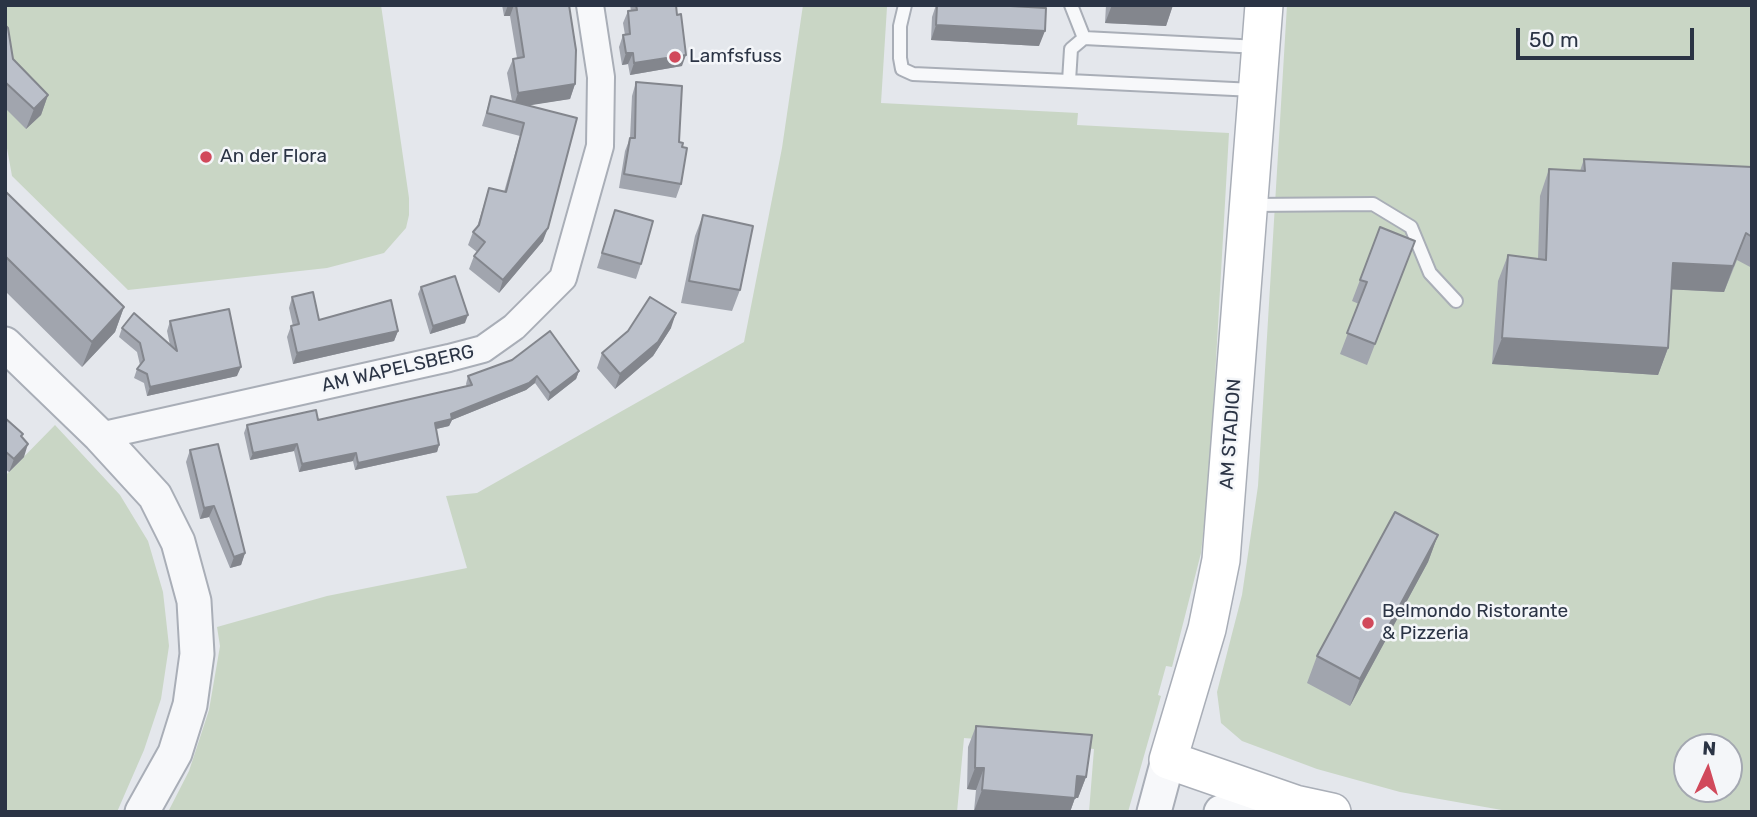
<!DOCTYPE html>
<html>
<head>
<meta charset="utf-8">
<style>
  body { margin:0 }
  #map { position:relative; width:1757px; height:817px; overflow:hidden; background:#e4e7ec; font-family:Rubik,sans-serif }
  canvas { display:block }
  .frame { position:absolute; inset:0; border:7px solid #2b3445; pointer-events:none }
  .north { position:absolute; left:1673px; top:733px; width:70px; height:70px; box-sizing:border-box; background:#f4f6f9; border:2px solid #a4a8b1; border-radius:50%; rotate:4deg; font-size:19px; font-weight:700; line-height:28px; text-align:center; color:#2b3445 }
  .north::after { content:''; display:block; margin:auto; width:24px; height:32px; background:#d1495b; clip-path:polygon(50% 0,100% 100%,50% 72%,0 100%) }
  .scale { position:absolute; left:1516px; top:28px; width:178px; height:32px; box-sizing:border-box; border:4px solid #2b3445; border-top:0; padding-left:9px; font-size:21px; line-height:24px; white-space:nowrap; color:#2b3445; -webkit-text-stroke:5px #f4f6f9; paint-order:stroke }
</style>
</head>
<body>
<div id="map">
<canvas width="1757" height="817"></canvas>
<div class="frame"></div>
<div class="north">N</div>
<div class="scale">50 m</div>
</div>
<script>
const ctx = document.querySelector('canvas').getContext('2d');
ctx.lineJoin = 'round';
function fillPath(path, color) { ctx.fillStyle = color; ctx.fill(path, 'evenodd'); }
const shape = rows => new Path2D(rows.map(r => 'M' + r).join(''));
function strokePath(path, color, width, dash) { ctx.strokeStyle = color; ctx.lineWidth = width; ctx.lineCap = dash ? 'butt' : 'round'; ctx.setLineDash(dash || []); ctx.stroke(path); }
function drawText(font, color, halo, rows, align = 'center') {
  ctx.font = font + ' Rubik,sans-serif'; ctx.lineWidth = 5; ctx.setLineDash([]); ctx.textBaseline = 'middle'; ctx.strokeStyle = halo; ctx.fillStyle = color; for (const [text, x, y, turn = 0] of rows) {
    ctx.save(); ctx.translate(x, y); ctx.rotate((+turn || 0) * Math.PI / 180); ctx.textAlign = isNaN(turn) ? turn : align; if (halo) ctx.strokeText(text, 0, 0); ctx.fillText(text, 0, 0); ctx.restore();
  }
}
const green = shape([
  [5,5,381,5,409,198,409,215,406,228,384,253,327,268,128,290,12,176,5,137],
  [803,5,887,7,881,103,1078,113,1077,125,1229,133,1209,482,1201,553,1172,667,1166,666,1158,695,1161,696,1128,812,1089,812,1094,749,964,738,957,812,168,812,189,771,209,710,220,646,217,627,327,596,467,568,446,496,477,493,744,342,782,148],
  [1287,5,1752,5,1752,812,1513,812,1400,792,1317,769,1242,741,1221,723,1217,692,1242,595,1258,486],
  [1687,747,1729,747,1729,789,1687,789],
  [55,425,120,495,148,541,163,592,169,646,161,699,144,750,117,812,5,812,5,476]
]);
const service = shape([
  [905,5,900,26,900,58,902,69,913,74,1069,81,1071,49,1084,38,1259,47],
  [1071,5,1084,38],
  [1069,81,1254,90],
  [1252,205,1373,204,1411,227,1430,273,1456,301]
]);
const minor = shape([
  [100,436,449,358,483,349,514,327,563,278,600,146,601,77,590,5]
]);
const tertiary = shape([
  [5,344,100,436,155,496,178,542,194,601,197,654,190,705,175,753,142,812],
  [1154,812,1168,760],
  [1221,812,1295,804]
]);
const secondary = shape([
  [1264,5,1221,560,1207,629,1168,760,1295,804,1332,812]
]);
const wall = shape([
  [502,5,569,5,575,84,570,99,528,105,543,241,499,293,469,269,474,256,477,252,468,245,473,232,477,227,489,188,504,192,520,136,482,126,491,96,512,101,507,73,513,59,517,58,510,16,504,16],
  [630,5,676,5,682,66,630,75,628,64,622,65,619,47,623,35,625,35,623,23,628,11,631,11],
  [936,5,993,5,1039,46,931,40,932,17],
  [1106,5,1173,5,1166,26,1105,23],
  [5,25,13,59,48,95,41,115,26,129,5,108],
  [636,82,679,142,681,184,676,198,619,188,625,151,630,138,632,96],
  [1584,159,1752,167,1752,268,1737,260,1724,292,1671,289,1668,348,1658,375,1492,364,1498,281,1508,255,1538,259,1540,196,1549,169,1580,171],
  [5,191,124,307,115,332,82,367,5,291],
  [615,210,641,264,636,279,597,268],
  [703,215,740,290,732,311,681,303,695,236],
  [1407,262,1367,365,1340,354,1359,304,1352,301,1360,280],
  [421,287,465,323,430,334,418,294],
  [292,297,319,320,398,331,394,341,293,364,287,337,291,326,293,326,289,308],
  [170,321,237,376,147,396,144,383,134,378,137,369,140,365,137,352,119,337,122,328,170,345,167,331],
  [671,328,653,356,615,389,597,368,602,353,628,331],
  [579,371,576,379,548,401,535,383,526,390,452,420,449,426,436,429,439,445,437,452,355,470,353,461,299,472,294,451,250,460,244,433,247,425,318,420,467,387,466,384,468,376],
  [5,418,22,437,24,457,9,472,5,469],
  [190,450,245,553,241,565,230,568,209,517,200,519,186,462],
  [1438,535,1428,562,1350,706,1307,683,1317,656],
  [976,726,1086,777,1078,798,1075,798,1070,812,974,811,976,790,967,789,968,747]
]);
const shadedWall = shape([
  [508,5,514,5,510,16,504,16],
  [1112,5,1173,5,1166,26,1105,23],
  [936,25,1045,31,1039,46,931,40],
  [626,53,633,53,628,64,622,65],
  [686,55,682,66,630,75,634,63],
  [575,84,570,99,513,108,518,93],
  [48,95,41,115,26,129,34,109],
  [548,228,543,241,499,293,503,280],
  [1746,233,1724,292,1663,289,1673,263],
  [124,307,115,332,82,367,92,342],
  [676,313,671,328,653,356,615,389,620,374],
  [468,315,465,323,430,334,433,326],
  [398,331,394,341,293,364,297,353],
  [1502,338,1668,348,1658,375,1492,364],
  [241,367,237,376,147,396,150,387],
  [579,371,576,379,548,401,550,393],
  [537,376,535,383,526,390,452,420,449,426,432,430,435,423,451,414],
  [28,444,24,457,9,472,14,459],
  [297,444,294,451,250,460,253,453],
  [439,445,437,452,355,470,358,463],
  [356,453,353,461,299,472,302,464],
  [214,506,209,517,200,519,204,508],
  [1438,535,1428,562,1350,706,1360,679],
  [245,553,241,565,230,568,234,557],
  [975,768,984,768,976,790,967,789],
  [1077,776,1086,777,1078,798,1075,798,1070,812,974,811,982,790]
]);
const building = shape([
  [516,5,569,5,576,50,575,84,518,93,513,59,524,57,516,5],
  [636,5,676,5,677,15,681,14,686,55,634,63,633,53,626,53,623,35,630,34,628,11,637,10,636,5],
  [937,5,993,5,1046,8,1045,31,936,25,937,5],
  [5,25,8,28,13,59,48,95,34,109,5,82,5,25],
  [636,82,682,86,679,142,683,143,682,147,687,148,681,184,624,174,630,138,635,138,636,82],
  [491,96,577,118,548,228,503,280,474,256,485,242,473,232,479,225,489,188,506,192,524,123,487,113,491,96],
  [1584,159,1752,167,1752,237,1746,233,1733,266,1673,263,1668,348,1502,338,1508,255,1546,260,1549,169,1585,171,1584,159],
  [5,191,124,307,92,342,5,256,5,191],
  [615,210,653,221,641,264,602,253,615,210],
  [703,215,753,226,740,290,689,281,703,215],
  [1380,227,1415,241,1375,344,1347,333,1367,282,1360,280,1380,227],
  [455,276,468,315,433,326,421,287,455,276],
  [313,292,319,320,391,300,398,331,297,353,291,326,299,324,292,297,313,292],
  [650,297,676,313,658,342,620,374,602,353,628,331,650,297],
  [229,309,241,367,150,387,147,374,137,369,144,360,140,343,122,328,134,313,177,351,170,321,229,309],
  [550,331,579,371,550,393,537,376,529,383,451,414,452,419,435,423,439,445,358,463,356,453,302,464,297,444,253,453,247,425,316,410,318,420,472,385,468,376,512,360,550,331],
  [5,418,23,434,21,436,28,444,14,459,6,452,5,453,5,418],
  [218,444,245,553,234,557,214,506,204,508,190,450,218,444],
  [1395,512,1438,535,1360,679,1317,656,1395,512],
  [976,726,1092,735,1086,777,1077,776,1075,798,982,790,984,768,975,768,976,726]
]);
const markers = [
  [675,57,7,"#d1495b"],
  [206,157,7,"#d1495b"],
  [1368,623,7,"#d1495b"]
];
const poiNames = [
  ["Lamfsfuss",689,57],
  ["An der Flora",220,157],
  ["Belmondo Ristorante",1382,612],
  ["& Pizzeria",1382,634]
];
const streetNames = [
  ["AM WAPELSBERG",398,369,-13],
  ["AM STADION",1231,434,-86]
];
fillPath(green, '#c9d6c5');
strokePath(service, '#a9aeb7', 16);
strokePath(minor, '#a9aeb7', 30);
strokePath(tertiary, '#a9aeb7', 37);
strokePath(secondary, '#a9aeb7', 40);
strokePath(service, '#f7f8fa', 12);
strokePath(minor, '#f7f8fa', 26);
strokePath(tertiary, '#f7f8fa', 33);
strokePath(secondary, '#fff', 37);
fillPath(wall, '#a1a5ae');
fillPath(shadedWall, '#83868d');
fillPath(building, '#bbc0ca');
strokePath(building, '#83868d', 2);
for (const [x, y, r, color] of markers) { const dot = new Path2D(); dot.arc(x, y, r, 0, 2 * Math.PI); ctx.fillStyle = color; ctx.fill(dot); strokePath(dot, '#f4f6f9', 2.5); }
drawText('19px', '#2b3445', '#f4f6f9', poiNames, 'left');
drawText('19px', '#2b3445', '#f4f6f9', streetNames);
</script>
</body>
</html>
